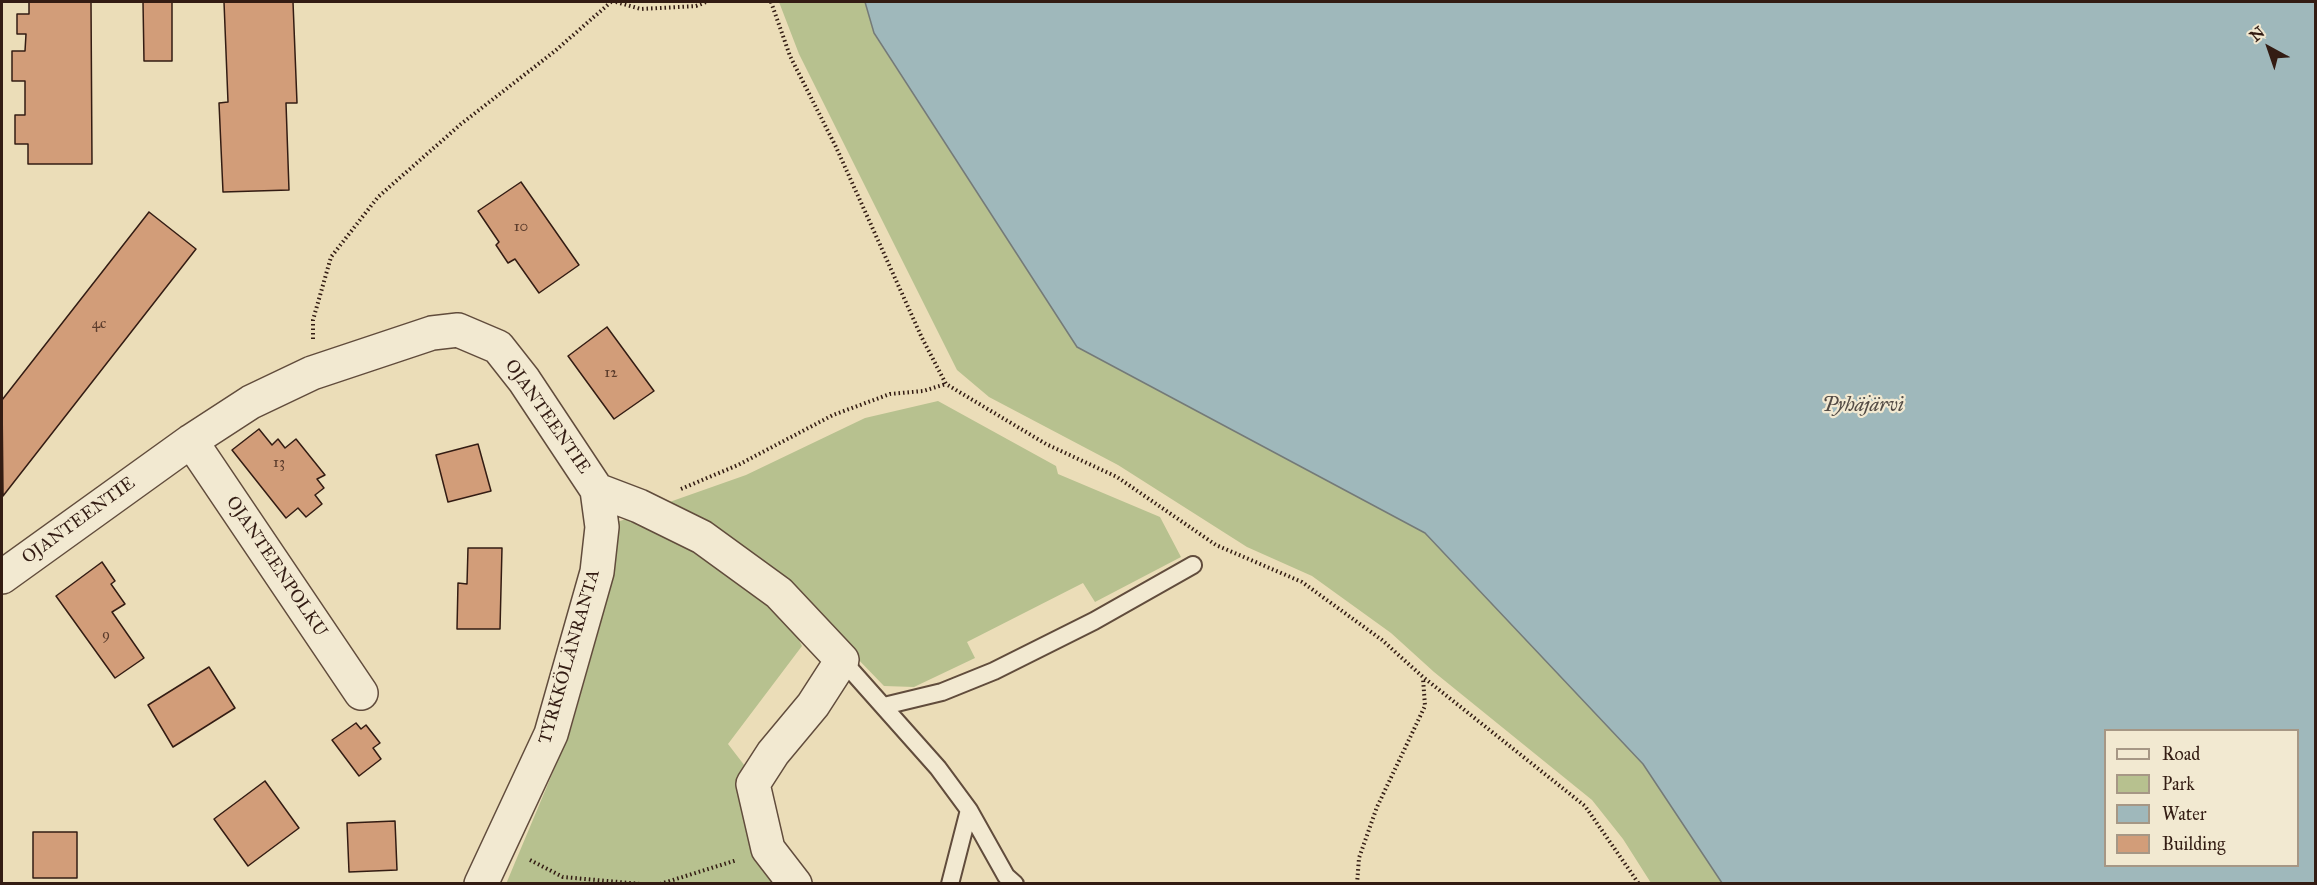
<!DOCTYPE html>
<html>
<head>
<meta charset="utf-8">
<style>
  body { margin:0 }
  #map { position:relative; width:2317px; height:885px; overflow:hidden; background:#ebddb8; font-family:"IM FELL Great Primer",serif }
  canvas { display:block }
  .frame { position:absolute; inset:0; border:3px solid #331c13; pointer-events:none }
  .legend { position:absolute; left:2104px; top:729px; width:195px; height:138px; box-sizing:border-box; background:#f2e9d1; border:2px solid #a69785; margin:0; padding:8px 10px; list-style:none; font-size:18px; color:#331c13 }
  .legend li { display:flex; align-items:center; gap:12px; height:30px }
  .legend b { width:30px; border:2px solid #a69785 }
  .north { position:absolute; left:2239px; top:18px; width:60px; height:60px; -webkit-text-stroke:4px #f2e9d1; paint-order:stroke; rotate:320deg; font-size:16px; font-weight:700; line-height:24px; text-align:center; color:#331c13 }
  .north::after { content:''; display:block; margin:auto; width:21px; height:27px; background:#331c13; clip-path:polygon(50% 0,100% 100%,50% 72%,0 100%) }
</style>
</head>
<body>
<div id="map">
<canvas width="2317" height="885"></canvas>
<div class="frame"></div>
<ul class="legend">
<li><b style="height:8px;background:#f2e9d1"></b>Road</li>
<li><b style="height:16px;background:#b7c18f"></b>Park</li>
<li><b style="height:16px;background:#9fb8bb"></b>Water</li>
<li><b style="height:16px;background:#d29d79"></b>Building</li>
</ul>
<div class="north">N</div>
</div>
<script>
const ctx = document.querySelector('canvas').getContext('2d');
ctx.lineJoin = 'round';
function fillPath(path, color) { ctx.fillStyle = color; ctx.fill(path, 'evenodd'); }
const shape = rows => new Path2D(rows.map(r => 'M' + r).join(''));
function strokePath(path, color, width, dash) { ctx.strokeStyle = color; ctx.lineWidth = width; ctx.lineCap = dash ? 'butt' : 'round'; ctx.setLineDash(dash || []); ctx.stroke(path); }
function drawText(font, color, halo, rows, align = 'center') {
  ctx.font = font + ' "IM FELL Great Primer",serif'; ctx.lineWidth = 4.5; ctx.setLineDash([]); ctx.textBaseline = 'middle'; ctx.strokeStyle = halo; ctx.fillStyle = color; for (const [text, x, y, turn = 0] of rows) {
    ctx.save(); ctx.translate(x, y); ctx.rotate((+turn || 0) * Math.PI / 180); ctx.textAlign = isNaN(turn) ? turn : align; if (halo) ctx.strokeText(text, 0, 0); ctx.fillText(text, 0, 0); ctx.restore();
  }
}
const green = shape([
  [779,2,865,2,874,34,1077,347,1425,533,1643,764,1722,883,1651,883,1623,839,1592,800,1434,672,1391,633,1312,576,1247,547,1118,465,989,397,957,370,799,54],
  [938,401,1056,466,1058,474,1160,517,1181,557,1095,602,1083,583,967,642,975,658,914,687,884,686,790,589,661,505,746,475,865,418],
  [630,518,690,550,785,613,802,646,728,744,748,770,795,883,506,884,571,729,606,604,613,523]
]);
const water = shape([
  [865,2,2315,2,2315,883,1722,883,1643,764,1425,533,1077,347,874,33,865,2],
  [2106,730,2298,730,2298,866,2106,866,2106,730]
]);
const building = shape([
  [29,2,91,2,92,164,28,164,28,144,15,144,15,115,25,115,25,81,12,81,12,51,25,51,26,34,17,34,17,14,29,14,29,2],
  [143,2,172,2,172,61,144,61,143,2],
  [224,2,293,2,297,103,286,103,289,190,223,192,219,103,228,102,224,2],
  [521,182,579,265,539,293,515,259,508,263,496,245,499,242,478,211,521,182],
  [149,212,196,249,3,496,2,400,149,212],
  [607,327,654,391,614,419,568,356,607,327],
  [259,429,272,445,278,439,285,448,296,439,325,475,317,479,324,488,315,495,322,504,306,517,298,508,286,518,232,450,259,429],
  [478,444,491,491,448,502,436,455,478,444],
  [468,548,502,548,500,629,457,629,458,583,467,584,468,548],
  [102,562,115,581,111,584,125,604,112,612,144,658,115,678,56,596,102,562],
  [209,667,235,708,173,747,148,705,209,667],
  [356,723,361,729,366,725,380,743,373,748,381,759,359,776,332,740,356,723],
  [265,781,299,828,248,866,214,819,265,781],
  [395,821,397,870,349,872,347,823,395,821],
  [33,832,77,832,77,878,33,878,33,832]
]);
const path = shape([
  [616,2,641,9,696,6,706,2],
  [771,2,790,56,836,147,922,338,946,384,1046,444,1117,477,1216,545,1302,582,1382,640,1423,677,1585,806,1639,884],
  [313,339,313,320,331,257,378,197,461,124,555,51,611,2],
  [681,489,738,465,833,415,890,394,923,391,946,384],
  [530,860,563,877,641,884],
  [660,884,737,860],
  [1357,884,1359,858,1377,807,1425,706,1423,678]
]);
const lane = shape([
  [842,660,938,768,969,810,1006,876,1015,884],
  [884,706,942,692,994,671,1094,621,1193,565],
  [950,884,969,810]
]);
const street = shape([
  [191,441,361,693],
  [2,577,191,441,251,402,312,373,432,333,458,330,498,347,524,380,597,490,639,506,702,537,779,593,842,660,813,705,773,753,753,784,768,849,795,884],
  [481,884,551,734,597,572,602,527,597,490]
]);
const numberNames = [
  ["10",521,227],
  ["4c",99,324],
  ["12",611,373],
  ["13",279,463],
  ["9",106,635]
];
const streetNames = [
  ["OJANTEENTIE",547,417,55],
  ["OJANTEENTIE",79,521,-36],
  ["OJANTEENPOLKU",276,567,56],
  ["TYRKKÖLÄNRANTA",570,657,-74]
];
const waterNames = [
  ["Pyhäjärvi",1863,406]
];
fillPath(green, '#b7c18f');
fillPath(water, '#9fb8bb');
strokePath(water, '#747a78', 1.5);
fillPath(building, '#d29d79');
strokePath(building, '#331c13', 1.5);
strokePath(lane, '#614c3c', 20);
strokePath(street, '#614c3c', 36);
strokePath(path, '#331c13', 4, [1.5, 3]);
strokePath(lane, '#f2e9d1', 16);
strokePath(street, '#f2e9d1', 33);
drawText('15px', '#5b3c2c', null, numberNames);
drawText('18px', '#331c13', '#f2e9d1', streetNames);
drawText('italic 20px', '#534b45', '#f2e9d1', waterNames);
</script>
</body>
</html>
